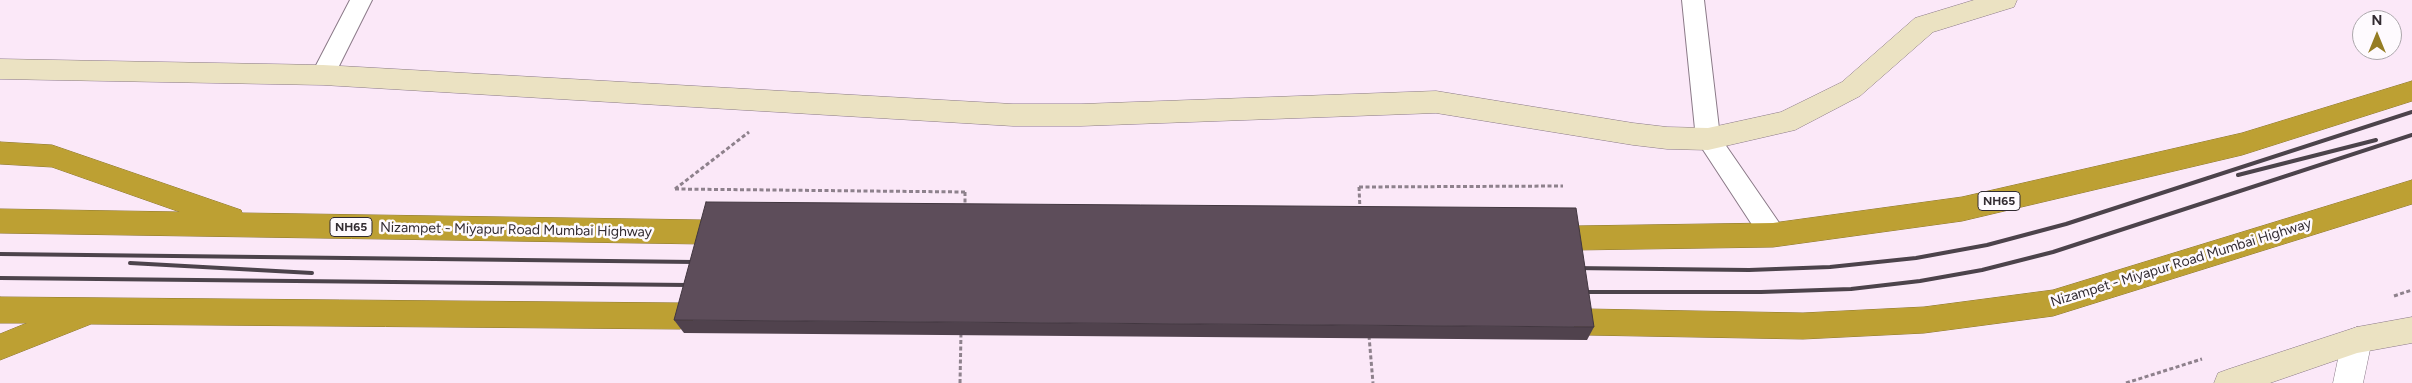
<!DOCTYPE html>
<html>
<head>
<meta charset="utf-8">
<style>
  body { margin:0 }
  #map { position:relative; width:2412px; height:383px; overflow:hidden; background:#fbe8f8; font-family:Figtree,sans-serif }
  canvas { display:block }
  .north { position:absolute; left:2352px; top:10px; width:50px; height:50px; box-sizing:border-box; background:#fefafe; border:1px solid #aca7ac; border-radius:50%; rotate:0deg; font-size:14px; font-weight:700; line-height:20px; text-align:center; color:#322b31 }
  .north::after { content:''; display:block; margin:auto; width:18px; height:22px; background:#957d25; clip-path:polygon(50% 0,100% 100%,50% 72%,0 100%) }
</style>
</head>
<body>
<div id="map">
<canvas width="2412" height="383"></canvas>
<div class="north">N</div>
</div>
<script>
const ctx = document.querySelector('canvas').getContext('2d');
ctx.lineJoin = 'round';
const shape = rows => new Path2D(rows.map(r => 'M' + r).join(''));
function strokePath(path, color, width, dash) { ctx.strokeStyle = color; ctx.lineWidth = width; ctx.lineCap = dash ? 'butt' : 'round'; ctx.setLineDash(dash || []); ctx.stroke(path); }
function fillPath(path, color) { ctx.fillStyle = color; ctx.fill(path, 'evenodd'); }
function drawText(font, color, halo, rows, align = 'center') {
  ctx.font = font + ' Figtree,sans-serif'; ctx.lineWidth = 5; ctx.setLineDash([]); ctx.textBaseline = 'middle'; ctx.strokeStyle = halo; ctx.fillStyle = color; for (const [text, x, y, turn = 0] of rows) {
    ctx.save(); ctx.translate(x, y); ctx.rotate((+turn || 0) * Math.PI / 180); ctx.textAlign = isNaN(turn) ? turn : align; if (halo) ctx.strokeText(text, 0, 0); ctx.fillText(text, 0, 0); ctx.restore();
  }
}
const path = shape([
  [1359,187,1563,186],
  [675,189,965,192],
  [675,189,749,132],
  [2394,296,2412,290],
  [2126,383,2202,359]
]);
const lane = shape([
  [350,0,372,0,331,82,323,84,315,82,311,75,350,0],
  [1682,0,1704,0,1720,137,1782,227,1786,235,1782,243,1773,246,1764,243,1696,139,1682,0]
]);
const street = shape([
  [2357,327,2367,331,2372,340,2363,383,2333,383,2342,340,2347,331,2357,327]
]);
const secondary = shape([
  [1974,0,2017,0,2014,7,1933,32,1860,96,1795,130,1708,150,1667,149,1633,145,1436,113,1081,126,1013,126,323,85,0,79,0,59,323,65,1013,104,1081,104,1436,91,1633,123,1667,127,1708,128,1781,112,1842,82,1915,18,1974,0],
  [2412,317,2412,343,2357,353,2270,383,2214,383,2218,373,2229,369,2357,327,2412,317]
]);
const highway = shape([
  [2412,81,2412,101,2242,155,1962,221,1773,247,1575,250,1565,247,1561,238,1565,229,1575,226,1773,223,1962,197,2242,133,2412,81],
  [0,142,52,145,241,210,242,213,703,220,713,224,717,232,713,240,703,244,0,233,0,209,180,212,52,167,0,164,0,142],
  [2412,180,2412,204,2053,316,1924,333,1803,339,1587,335,1577,331,1572,322,1577,313,1587,309,1803,313,1924,307,2053,290,2412,180],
  [0,297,680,303,690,307,695,316,690,325,680,329,91,324,0,360,0,334,27,323,0,323,0,297]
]);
const rail = shape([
  [2238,175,2376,140],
  [0,254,695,262],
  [130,263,312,273],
  [1572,268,1749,270,1830,267,1916,258,1987,245,2066,224,2412,112],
  [0,278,688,285],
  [1582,292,1761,292,1851,289,1920,281,1982,270,2053,252,2412,135]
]);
const pathBridge = shape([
  [1359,187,1360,210],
  [965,192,965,207],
  [1369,336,1373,383],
  [960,383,961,333]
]);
const wall = shape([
  [674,320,1594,327,1587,340,684,333]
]);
const building = shape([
  [706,202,1576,208,1594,327,674,320,706,202]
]);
const shields = [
  [1999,201,42],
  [351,227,42]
];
const shieldNames = [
  ["NH65",1999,201],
  ["NH65",351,227]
];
const streetNames = [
  ["Nizampet - Miyapur Road Mumbai Highway",516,230,1],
  ["Nizampet - Miyapur Road Mumbai Highway",2181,263,-17]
];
strokePath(lane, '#8a7987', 2);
strokePath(street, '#8a7987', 1);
strokePath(secondary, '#8a7987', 1);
strokePath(highway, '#8c7732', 1);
strokePath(path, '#8e818c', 3, [4, 2.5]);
fillPath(lane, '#fff');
fillPath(street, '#fff');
fillPath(secondary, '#ebe2c2');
fillPath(highway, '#bda033');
strokePath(rail, '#4c434b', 4);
strokePath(pathBridge, '#8e818c', 3, [4, 2.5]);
fillPath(wall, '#50424d');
fillPath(building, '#5d4d5a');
strokePath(building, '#41363f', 1);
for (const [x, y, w] of shields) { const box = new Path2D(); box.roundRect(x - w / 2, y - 9.5, w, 19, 4); ctx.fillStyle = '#fefafe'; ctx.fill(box); strokePath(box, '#322b31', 1); }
drawText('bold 12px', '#322b31', null, shieldNames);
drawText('14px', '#322b31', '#fefafe', streetNames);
</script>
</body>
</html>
